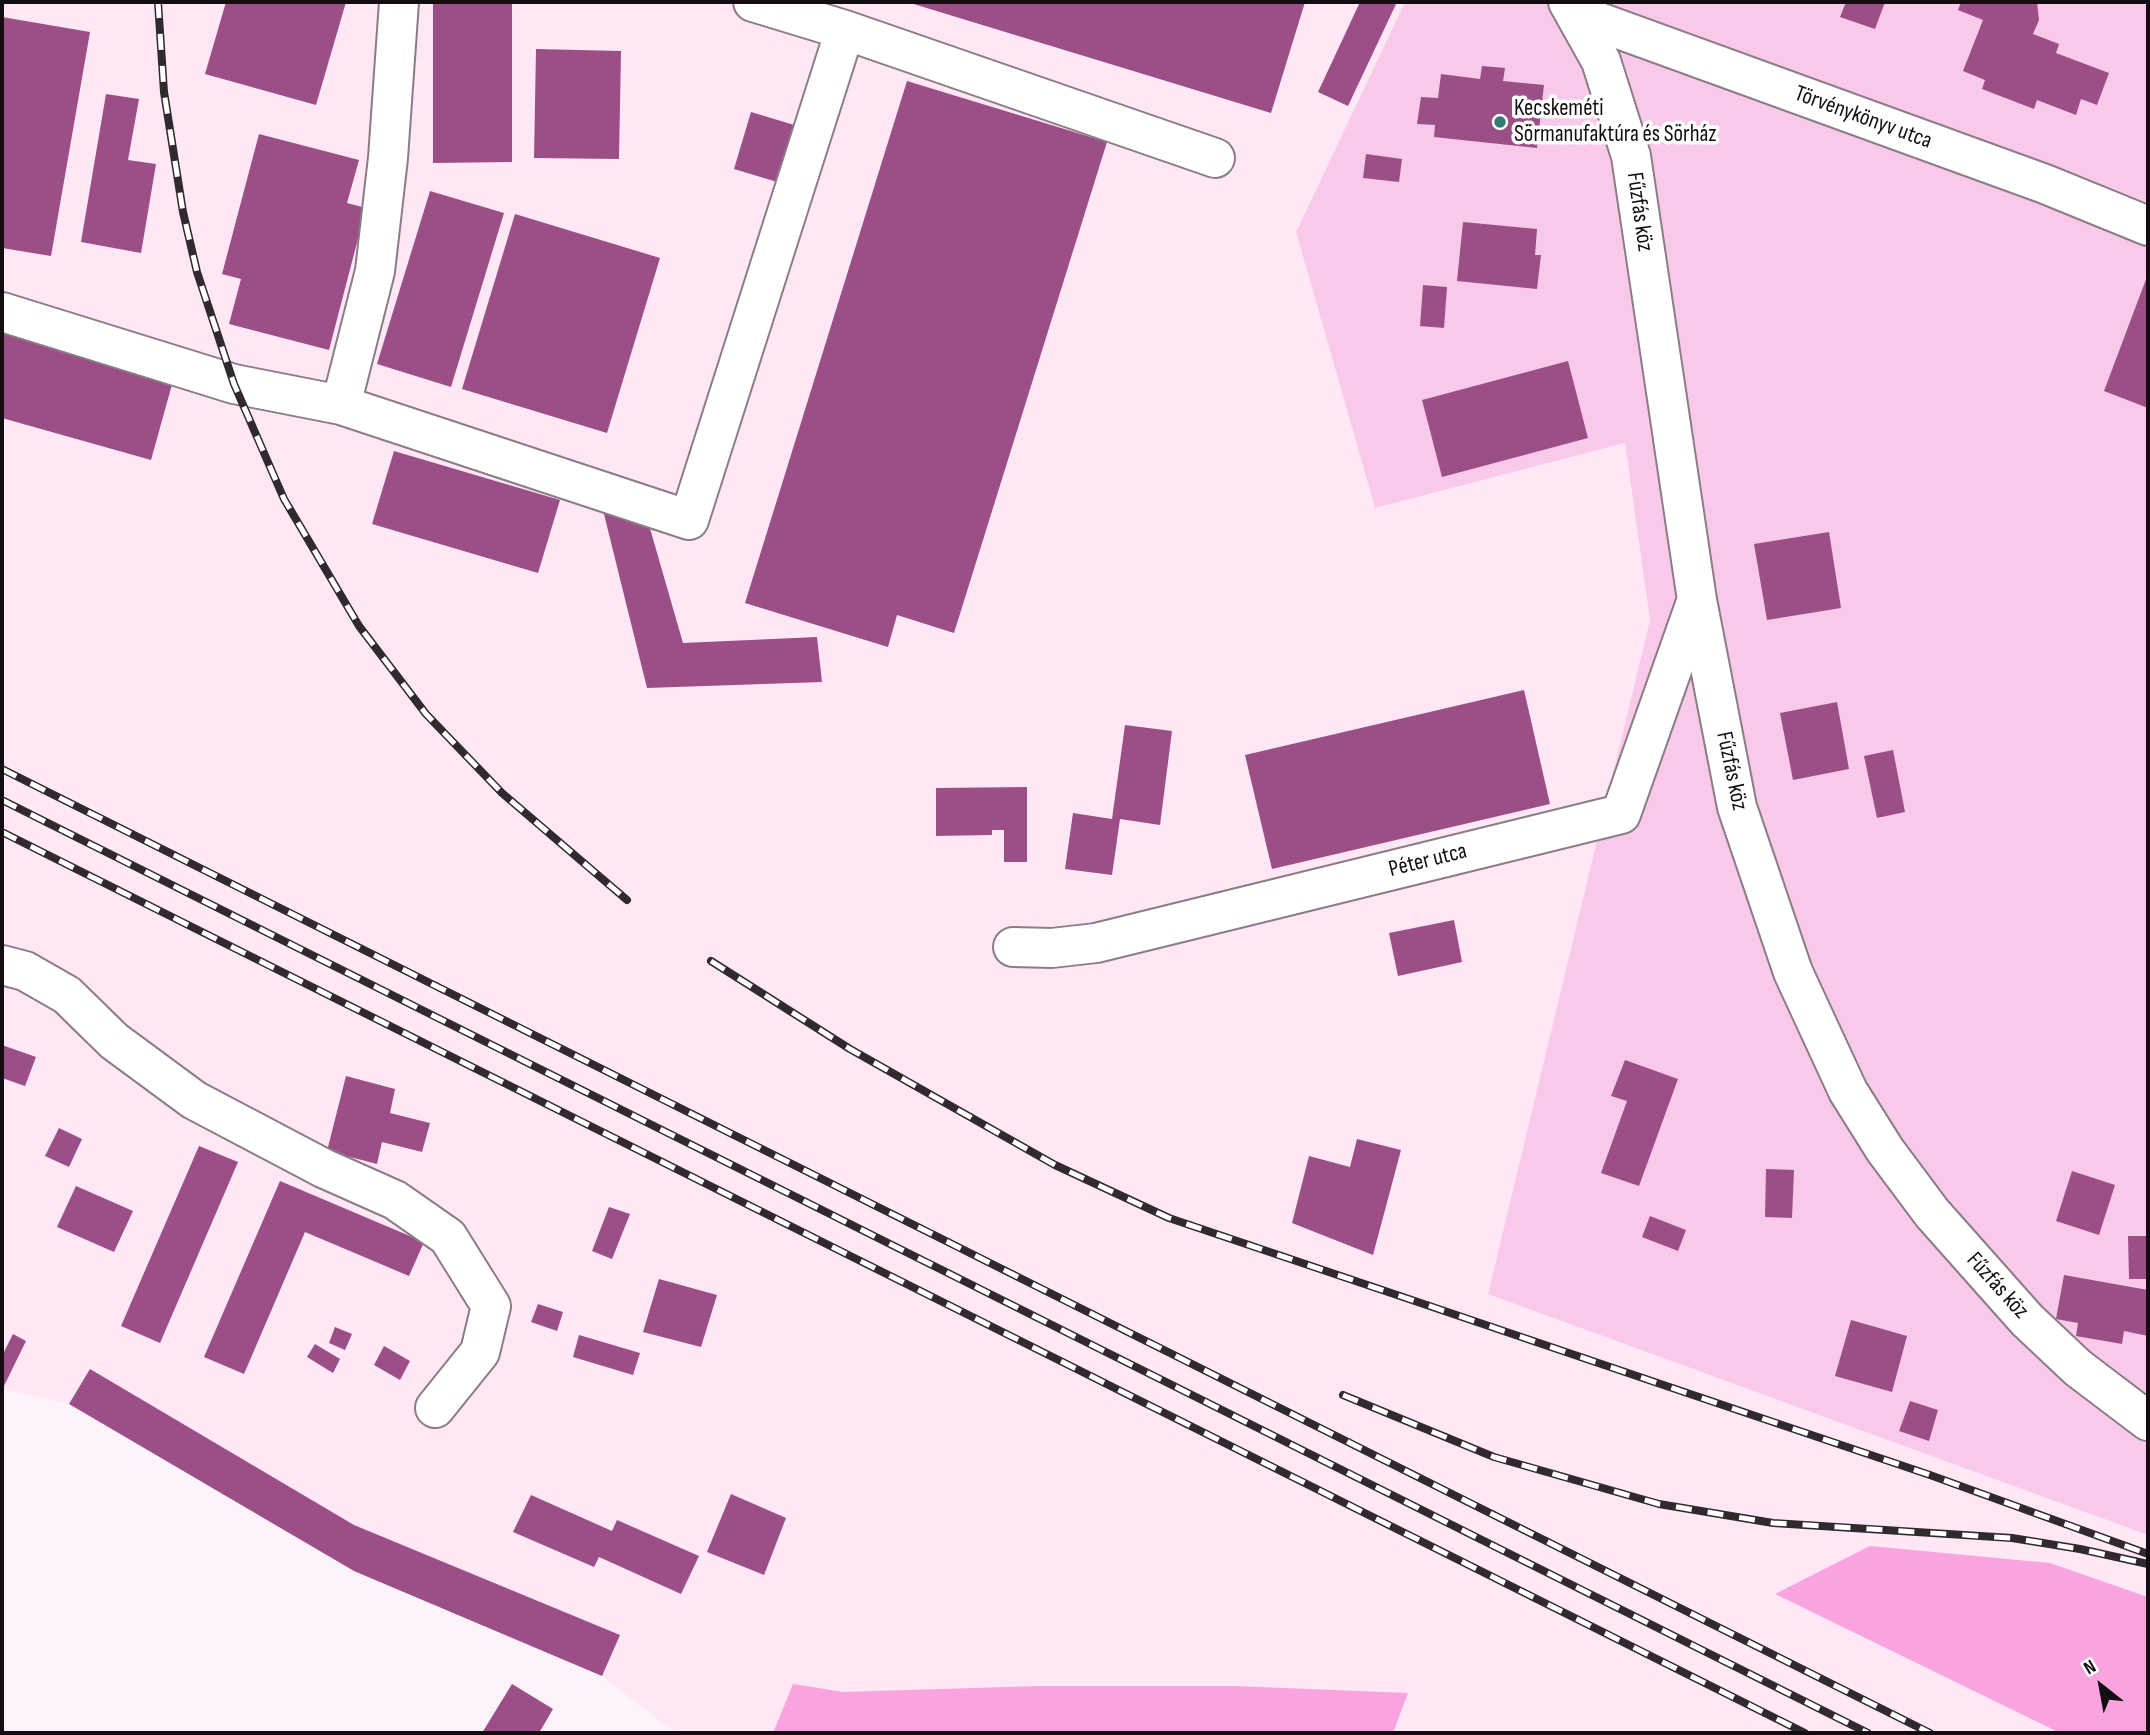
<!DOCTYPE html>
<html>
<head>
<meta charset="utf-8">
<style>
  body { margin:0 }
  #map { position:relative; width:2150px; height:1735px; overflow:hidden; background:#fef3fa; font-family:"Sofia Sans Condensed",sans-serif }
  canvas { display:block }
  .frame { position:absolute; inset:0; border:4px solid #130d11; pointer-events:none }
  .north { position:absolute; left:2066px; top:1651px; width:70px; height:70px; -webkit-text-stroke:5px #fff; paint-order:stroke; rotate:329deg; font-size:19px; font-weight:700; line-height:28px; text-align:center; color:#130d11 }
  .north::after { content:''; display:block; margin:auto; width:24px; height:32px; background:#130d11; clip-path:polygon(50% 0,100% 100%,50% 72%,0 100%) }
</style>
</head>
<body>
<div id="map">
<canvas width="2150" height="1735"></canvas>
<div class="frame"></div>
<div class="north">N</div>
</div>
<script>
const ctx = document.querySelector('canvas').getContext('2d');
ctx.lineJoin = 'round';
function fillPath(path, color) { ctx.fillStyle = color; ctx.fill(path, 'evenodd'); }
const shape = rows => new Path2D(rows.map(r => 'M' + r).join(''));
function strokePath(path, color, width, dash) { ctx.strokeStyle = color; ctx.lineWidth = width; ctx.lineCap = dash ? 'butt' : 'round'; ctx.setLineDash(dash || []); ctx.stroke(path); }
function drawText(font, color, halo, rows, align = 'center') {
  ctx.font = font + ' "Sofia Sans Condensed",sans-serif'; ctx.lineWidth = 7; ctx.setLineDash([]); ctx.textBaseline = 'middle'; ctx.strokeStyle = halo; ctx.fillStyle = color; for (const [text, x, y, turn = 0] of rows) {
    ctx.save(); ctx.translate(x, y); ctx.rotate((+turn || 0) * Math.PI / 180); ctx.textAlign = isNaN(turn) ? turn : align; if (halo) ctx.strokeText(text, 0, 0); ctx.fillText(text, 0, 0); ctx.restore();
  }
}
const built = shape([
  [2,2,1405,2,1296,232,1375,508,1625,443,1650,620,1489,1294,2148,1535,2148,1597,2050,1563,1776,1595,2060,1733,676,1733,602,1676,354,1571,69,1404,2,1389]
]);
const green = shape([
  [1405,2,2148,2,2148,1535,1488,1294,1650,620,1625,443,1375,508,1296,232]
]);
const forest = shape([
  [1870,1546,2050,1563,2148,1597,2148,1733,2060,1733,1775,1594],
  [793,1684,843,1692,1039,1686,1235,1686,1408,1693,1393,1733,773,1733]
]);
const building = shape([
  [226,2,346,2,316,105,205,74],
  [433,2,512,2,512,162,433,163],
  [907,2,1305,2,1271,113],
  [1360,2,1397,2,1348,106,1318,92],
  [1846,2,1885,2,1875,29,1840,17],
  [1961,2,2037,2,2039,20,2033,34,2059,44,2056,53,2109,73,2097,105,2081,99,2076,115,2037,100,2034,109,1982,89,1985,80,1963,71,1983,20,1958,10],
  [2,17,90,32,51,256,2,248],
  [536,49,621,51,619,159,534,158],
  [1482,66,1505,68,1503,81,1544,85,1537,148,1434,137,1435,125,1417,124,1421,97,1438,98,1441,74,1480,79],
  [907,81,1107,142,954,633,897,615,888,647,745,603],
  [106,94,139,99,128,160,156,164,141,253,81,242],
  [751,112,811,130,794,187,734,169],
  [259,134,359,160,347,203,366,208,329,350,229,324,241,279,222,274],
  [1366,154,1402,159,1399,182,1363,178],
  [430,191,504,213,451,387,377,364],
  [515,214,660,258,607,433,462,389],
  [1463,222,1537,229,1535,255,1541,255,1537,289,1457,281],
  [2148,274,2148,408,2104,391],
  [1423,285,1447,287,1444,328,1420,326],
  [2,333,173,381,151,460,2,418],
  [1568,361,1588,438,1442,477,1422,400],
  [394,451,560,500,538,573,372,524],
  [603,510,647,518,683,643,817,637,822,682,647,688],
  [1829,532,1841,608,1767,620,1754,544],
  [1524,690,1550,804,1272,869,1245,755],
  [1837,702,1849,769,1793,780,1780,713],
  [1125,725,1172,731,1160,825,1120,819,1112,875,1065,869,1073,813,1112,819],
  [1893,750,1905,812,1877,818,1864,756],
  [1027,787,1027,862,1004,862,1004,830,992,830,992,835,936,836,936,788],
  [1454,920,1462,962,1398,976,1389,933],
  [2,1045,36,1057,25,1086,2,1078],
  [1625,1060,1678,1079,1639,1186,1601,1173,1627,1101,1611,1096],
  [346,1076,395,1089,390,1113,430,1123,422,1152,382,1142,377,1164,327,1151],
  [59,1128,82,1139,69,1167,45,1156],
  [1357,1139,1401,1150,1373,1255,1292,1223,1309,1156,1350,1167],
  [199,1146,238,1162,160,1343,121,1326],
  [1766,1169,1794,1170,1792,1218,1765,1217],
  [2072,1171,2115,1185,2099,1235,2056,1221],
  [280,1181,424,1242,409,1276,305,1232,244,1374,204,1357],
  [76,1186,133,1211,114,1252,57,1227],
  [609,1207,630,1214,612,1259,592,1251],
  [1650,1216,1686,1230,1678,1251,1642,1237],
  [2128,1236,2148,1236,2148,1279,2129,1279],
  [2064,1275,2148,1290,2148,1336,2124,1331,2122,1344,2076,1336,2078,1323,2056,1319],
  [659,1279,717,1295,701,1347,643,1332],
  [538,1304,563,1312,557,1331,531,1322],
  [1851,1320,1907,1336,1892,1392,1835,1376],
  [335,1327,352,1334,345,1350,329,1343],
  [13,1334,26,1341,2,1390,2,1356],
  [579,1335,640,1353,633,1375,573,1357],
  [315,1344,340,1359,333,1373,307,1357],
  [384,1346,410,1361,400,1380,374,1365],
  [90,1369,354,1525,620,1635,602,1676,354,1571,69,1404],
  [1910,1401,1938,1410,1929,1441,1899,1431],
  [731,1494,786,1518,764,1575,707,1552],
  [531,1495,612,1531,617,1520,699,1556,681,1594,599,1557,594,1567,513,1532],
  [512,1684,553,1709,539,1733,482,1733]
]);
const minor = shape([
  [1568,2,1601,61,1631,156,1697,600,1737,807,1793,972,1848,1091,1885,1150,1932,1213,2027,1320,2078,1368,2148,1421],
  [1577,14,2045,184,2148,226],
  [845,30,1215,158],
  [2,312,234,384,341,405,689,520,845,30,753,2],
  [341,405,375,271,388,158,399,2],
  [1013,947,1052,948,1096,943,1621,814,1696,602],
  [2,965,25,971,67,995,114,1041,194,1100,323,1168,395,1200,448,1237,491,1306,480,1352,435,1408]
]);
const rail = shape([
  [158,2,164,92,183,212,197,272,234,384,284,499,359,626,426,714,502,793,627,900],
  [2,769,1930,1733],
  [2,800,1868,1733],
  [2,832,1805,1733],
  [711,961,850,1049,1055,1165,1169,1218,1930,1475,2148,1554],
  [1343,1395,1494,1457,1659,1504,1773,1523,2012,1538,2080,1549,2148,1564]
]);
const markers = [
  [1500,122,7,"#337b75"]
];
const poiNames = [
  ["Kecskeméti",1514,109],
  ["Sörmanufaktúra és Sörház",1514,135]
];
const streetNames = [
  ["Törvénykönyv utca",1863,118,20],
  ["Fűzfás köz",1639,212,82],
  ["Fűzfás köz",1731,771,78],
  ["Péter utca",1428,861,-14],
  ["Fűzfás köz",1997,1286,48]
];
fillPath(built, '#ffe7f6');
fillPath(green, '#f9c9e9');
fillPath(forest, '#f9a4df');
fillPath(building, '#9c4f86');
strokePath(minor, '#8b7c86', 42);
strokePath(minor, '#fff', 38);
strokePath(rail, '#302a2e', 8);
strokePath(rail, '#fff', 5, [16]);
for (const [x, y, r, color] of markers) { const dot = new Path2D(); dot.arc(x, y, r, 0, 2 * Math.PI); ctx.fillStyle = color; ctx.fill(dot); strokePath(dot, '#fff', 2.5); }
drawText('23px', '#130d11', '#fff', poiNames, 'left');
drawText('23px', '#130d11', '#fff', streetNames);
</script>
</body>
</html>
